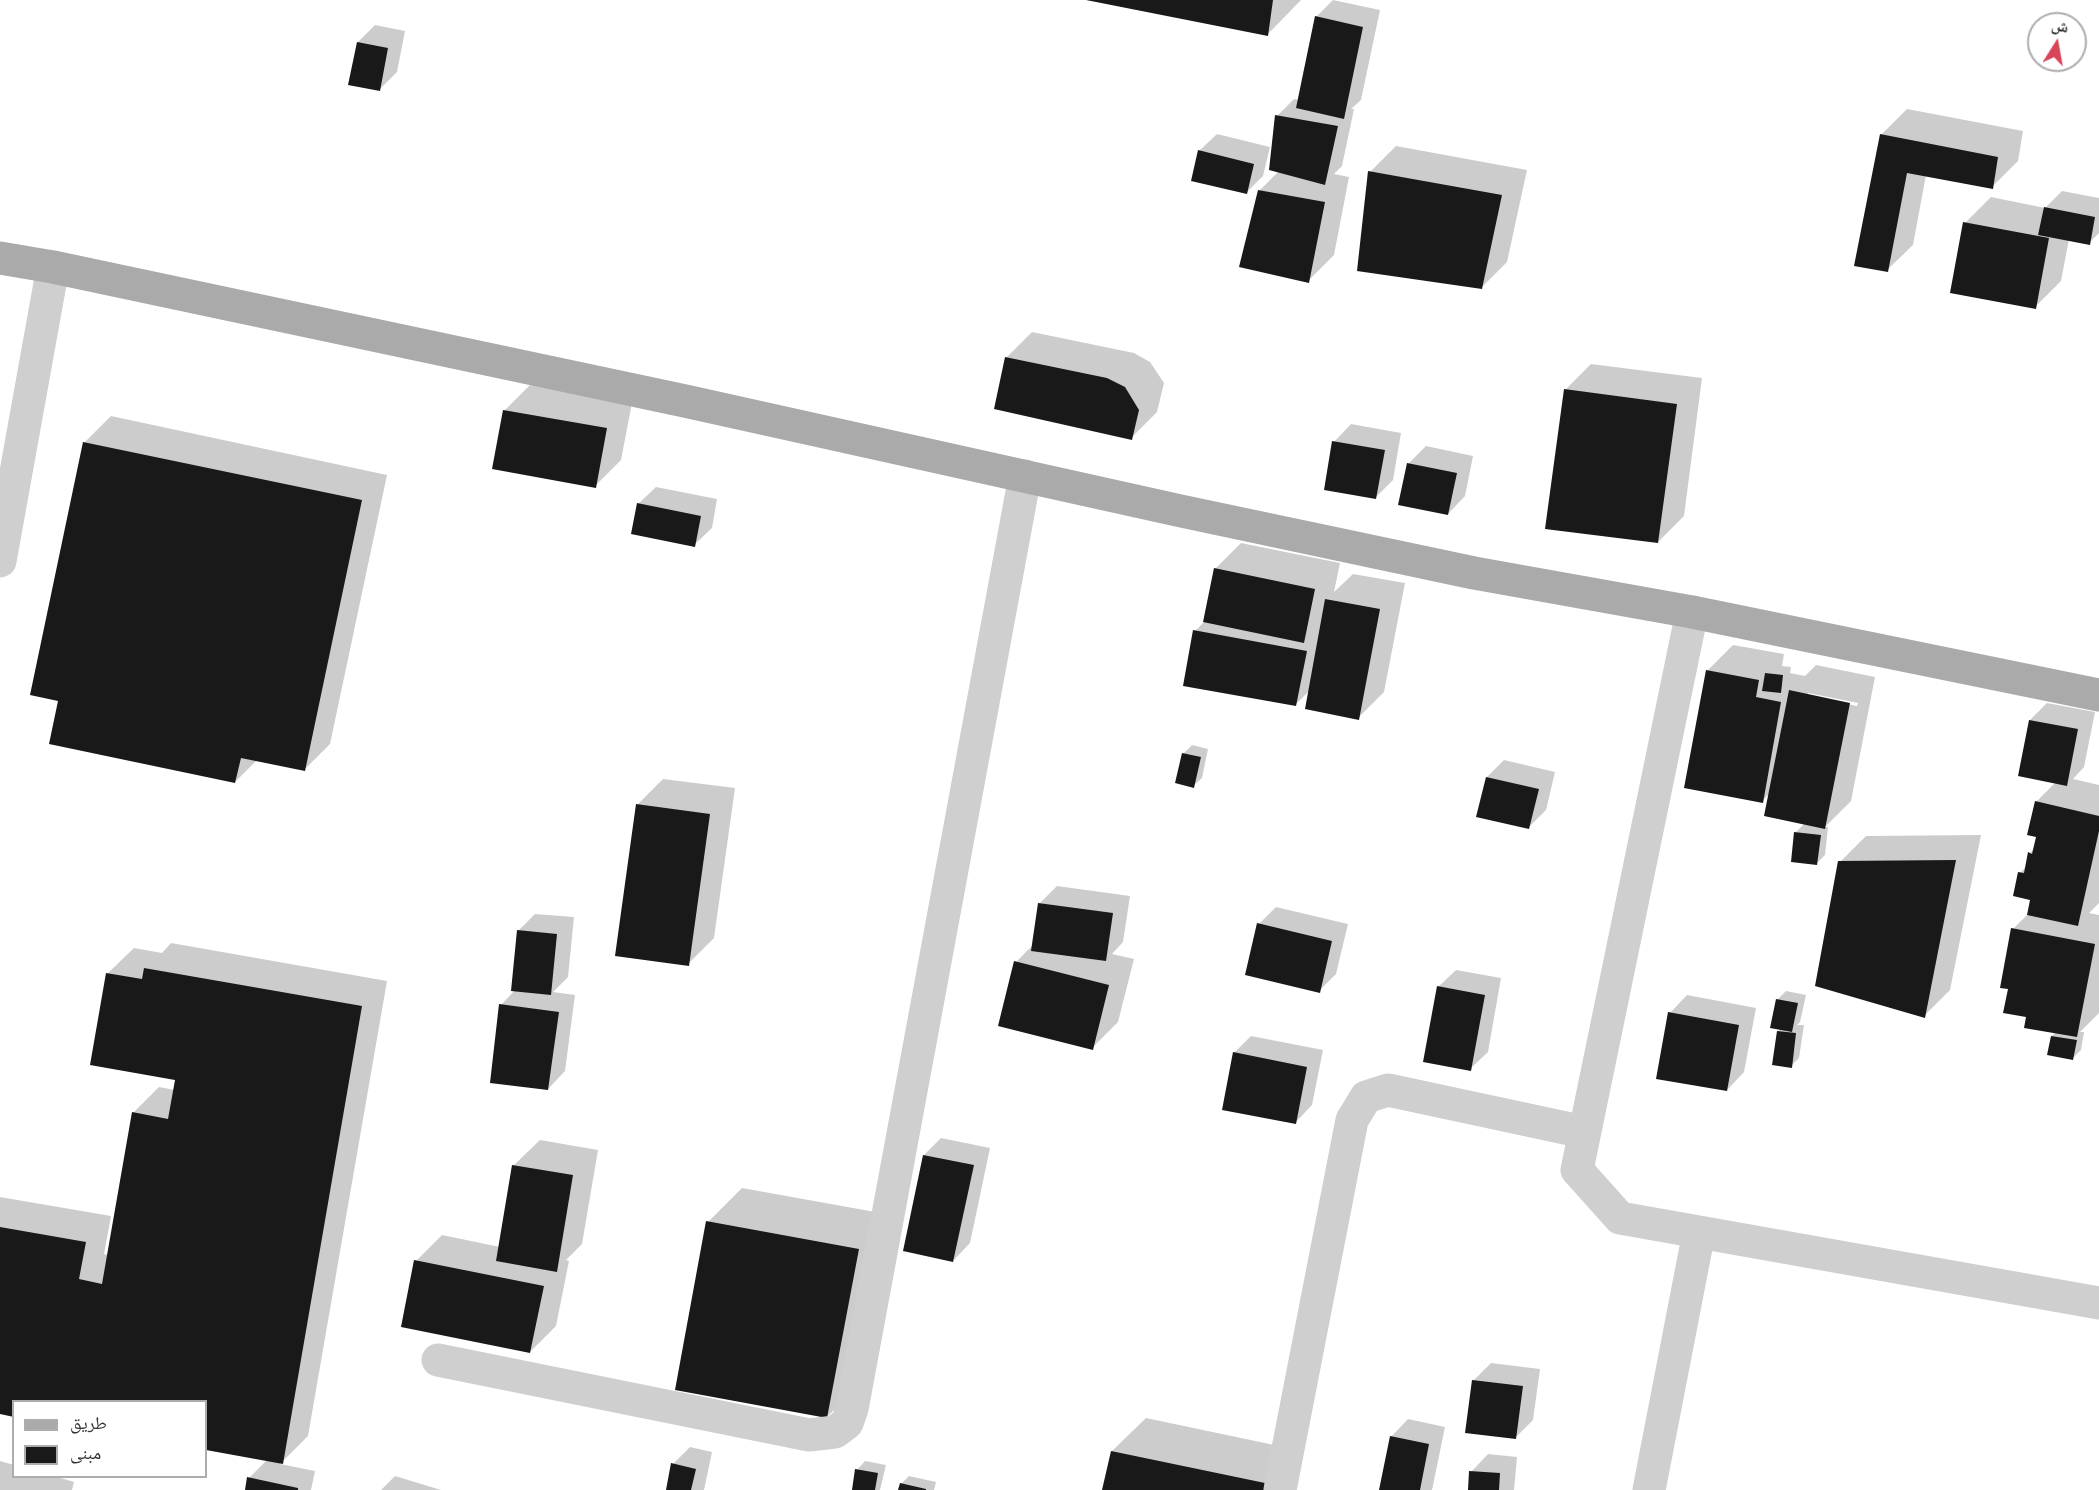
<!DOCTYPE html>
<html>
<head>
<meta charset="utf-8">
<style>
  body { margin:0 }
  #map { position:relative; width:2099px; height:1490px; overflow:hidden; background:#fff; font-family:Raleway,"Noto Naskh Arabic",sans-serif }
  canvas { display:block }
  .legend { position:absolute; left:12px; top:1400px; width:195px; height:78px; box-sizing:border-box; background:#fff; border:2px solid #adadad; margin:0; padding:8px 10px; list-style:none; font-size:18px; color:#323232 }
  .legend li { display:flex; align-items:center; gap:12px; height:30px }
  .legend b { width:30px; border:2px solid #adadad }
  .north { position:absolute; left:2027px; top:12px; width:60px; height:60px; box-sizing:border-box; background:#fff; border:2px solid #adadad; border-radius:50%; rotate:11deg; font-size:16px; font-weight:700; line-height:24px; text-align:center; color:#323232 }
  .north::after { content:''; display:block; margin:auto; width:21px; height:27px; background:#d84558; clip-path:polygon(50% 0,100% 100%,50% 72%,0 100%) }
</style>
</head>
<body>
<div id="map">
<canvas width="2099" height="1490"></canvas>
<ul class="legend">
<li><b style="height:8px;background:#aaa"></b>طريق</li>
<li><b style="height:16px;background:#191919"></b>مبنى</li>
</ul>
<div class="north">ش</div>
</div>
<script>
const ctx = document.querySelector('canvas').getContext('2d');
ctx.lineJoin = 'round';
function fillPath(path, color) { ctx.fillStyle = color; ctx.fill(path, 'evenodd'); }
const shape = rows => new Path2D(rows.map(r => 'M' + r).join(''));
function strokePath(path, color, width, dash) { ctx.strokeStyle = color; ctx.lineWidth = width; ctx.lineCap = dash ? 'butt' : 'round'; ctx.setLineDash(dash || []); ctx.stroke(path); }
const shadow = shape([
  [1088,0,1301,0,1268,34],
  [1333,0,1380,10,1361,100,1351,109,1354,109,1342,166,1334,174,1349,177,1334,255,1308,281,1260,190,1279,171,1277,116,1294,99,1299,100,1316,17],
  [375,25,405,31,397,72,380,89,358,42],
  [1907,109,2023,131,2018,161,1992,187,1926,175,1913,245,1887,270,1881,135],
  [1217,134,1270,147,1263,176,1246,193,1199,151],
  [1396,146,1527,170,1507,262,1482,287,1370,172],
  [2062,191,2099,198,2099,233,2089,243,2069,239,2061,281,2035,307,1965,223,1991,197,2045,208],
  [1032,332,1134,353,1150,362,1164,383,1157,412,1131,438,1006,358],
  [1591,364,1702,378,1684,516,1658,542,1565,390],
  [530,385,632,403,621,460,595,486,504,411],
  [111,416,387,475,330,744,304,770,257,760,235,782,59,700,32,694,85,442],
  [1351,424,1401,433,1393,480,1376,497,1334,442],
  [1426,446,1473,456,1465,496,1448,514,1400,504,1409,463],
  [656,487,717,499,712,528,694,545,638,504],
  [1241,543,1340,563,1334,592,1353,574,1405,583,1384,692,1358,718,1310,690,1295,705,1195,631,1205,621,1215,569],
  [1733,645,1784,654,1782,666,1791,667,1790,673,1805,676,1816,665,1875,677,1851,801,1825,827,1828,827,1825,855,1817,863,1796,832,1805,823,1770,793,1762,801,1707,671],
  [1808,693,1858,703,1857,706,1808,696],
  [2047,703,2095,712,2084,767,2073,779,2099,785,2099,903,2089,913,2099,915,2099,1013,2080,1032,2084,1032,2081,1050,2073,1058,2052,1036,2056,1032,2028,1016,2010,988,2013,929,2029,913,2032,899,2020,873,2027,866,2030,853,2035,848,2038,835,2036,802,2056,782,2030,720],
  [1192,745,1208,749,1202,778,1193,786,1184,753],
  [1504,760,1555,772,1546,810,1529,827,1487,777],
  [663,779,735,788,714,938,688,964,638,804],
  [1981,835,1950,990,1924,1016,1840,862,1866,836],
  [1057,886,1130,896,1123,942,1112,954,1134,959,1118,1022,1092,1048,1016,962,1034,944,1040,903],
  [1276,907,1348,924,1336,974,1319,991,1259,924],
  [535,914,574,917,568,977,553,992,575,995,565,1071,548,1089,501,1005,515,990,518,931],
  [171,943,387,981,308,1436,280,1464,315,1471,311,1490,246,1490,249,1478,268,1459,206,1449,206,1402,14,1402,0,1413,0,1197,111,1216,104,1254,109,1255,133,1113,159,1087,175,1090,177,1079,108,973,134,948,162,953],
  [1456,970,1501,978,1488,1052,1470,1069,1438,987],
  [1786,991,1806,995,1800,1022,1797,1025,1804,1025,1799,1058,1791,1066,1778,1031,1781,1028,1772,1027,1778,999],
  [1687,995,1756,1008,1744,1072,1727,1090,1670,1013],
  [1251,1036,1323,1050,1312,1105,1295,1123,1234,1053],
  [941,1138,990,1148,970,1243,953,1261,924,1155],
  [540,1140,598,1150,582,1244,566,1260,569,1261,556,1326,530,1352,416,1261,442,1235,500,1247,514,1165],
  [742,1188,892,1215,861,1383,827,1417,708,1222],
  [1491,1363,1540,1369,1533,1420,1516,1437,1473,1381],
  [1146,1418,1298,1450,1289,1490,1104,1490,1112,1451],
  [1408,1419,1445,1427,1432,1490,1381,1490,1391,1437],
  [690,1447,712,1452,704,1490,667,1490,673,1464],
  [1488,1454,1517,1457,1514,1490,1469,1490,1471,1472],
  [0,1461,14,1465,14,1476,54,1476,74,1482,72,1490,0,1490],
  [865,1461,886,1465,880,1490,853,1490,857,1470],
  [395,1476,441,1490,381,1490],
  [909,1476,936,1482,934,1490,900,1490,901,1484]
]);
const building = shape([
  [1086,0,1273,0,1268,36],
  [1315,16,1363,27,1344,119,1296,108],
  [357,42,388,48,380,91,348,85],
  [1275,115,1338,126,1325,185,1269,170],
  [1880,134,1998,157,1993,189,1907,173,1888,272,1854,266],
  [1198,150,1254,164,1247,194,1191,181],
  [1368,171,1502,195,1482,289,1357,271],
  [1258,190,1325,202,1309,283,1239,267],
  [2044,207,2095,217,2090,245,2038,235],
  [1963,222,2049,238,2036,309,1950,293],
  [1005,357,1107,378,1125,387,1139,410,1132,440,994,409],
  [1564,389,1677,404,1658,543,1545,529],
  [503,410,607,428,596,488,492,469],
  [1332,441,1385,450,1376,499,1324,490],
  [83,442,362,500,305,771,241,758,235,783,49,744,58,701,30,695],
  [1407,463,1457,473,1448,515,1398,505],
  [637,503,701,516,695,547,631,534],
  [1214,568,1315,589,1304,643,1203,622],
  [1325,599,1380,609,1359,720,1305,709],
  [1193,630,1307,651,1296,706,1183,686],
  [1706,670,1759,680,1756,697,1781,702,1763,803,1684,788],
  [1765,673,1783,675,1781,693,1762,691],
  [1789,690,1850,703,1825,829,1764,816],
  [2029,720,2078,729,2067,786,2018,776],
  [1182,753,1201,757,1194,788,1175,783],
  [1486,777,1539,789,1529,829,1476,817],
  [2035,801,2099,816,2099,831,2078,926,2027,915,2030,900,2013,896,2018,872,2024,873,2028,852,2032,854,2036,837,2027,835],
  [636,804,710,814,689,966,615,956],
  [1794,832,1821,835,1817,865,1791,862],
  [1956,860,1925,1018,1815,986,1838,861],
  [1038,903,1113,913,1106,961,1031,951],
  [1257,923,1332,941,1320,993,1245,975],
  [2011,928,2095,944,2077,1037,2024,1028,2026,1017,2003,1013,2008,989,2000,988],
  [517,930,557,934,551,995,511,991],
  [1014,961,1109,985,1093,1050,998,1026],
  [144,968,362,1006,283,1464,206,1450,206,1401,14,1401,14,1417,0,1414,0,1227,86,1242,79,1279,102,1284,132,1112,168,1119,175,1080,90,1065,106,973,142,979],
  [1437,986,1485,995,1471,1071,1423,1062],
  [1776,999,1798,1003,1792,1032,1770,1028],
  [499,1004,559,1012,548,1090,490,1083],
  [1668,1012,1739,1025,1727,1091,1656,1079],
  [1777,1031,1796,1033,1792,1068,1772,1065],
  [2051,1036,2077,1040,2073,1060,2047,1055],
  [1233,1052,1307,1067,1296,1124,1222,1110],
  [923,1155,974,1165,953,1262,903,1251],
  [512,1165,573,1175,557,1272,496,1261],
  [706,1221,859,1249,827,1418,675,1390],
  [414,1260,544,1286,530,1353,401,1327],
  [1472,1380,1523,1386,1516,1439,1465,1433],
  [1390,1436,1429,1444,1420,1490,1379,1490],
  [1111,1451,1265,1483,1264,1490,1102,1490],
  [671,1463,696,1469,691,1490,666,1490],
  [855,1469,878,1473,875,1490,852,1490],
  [1469,1471,1500,1473,1499,1490,1468,1490],
  [247,1477,298,1488,298,1490,245,1490],
  [900,1483,926,1489,926,1490,898,1490]
]);
const minor = shape([
  [0,561,53,267],
  [1692,612,1577,1170,1620,1218,2099,1303],
  [438,1360,809,1435,835,1432,847,1423,852,1409,1025,476],
  [1280,1490,1352,1120,1366,1097,1388,1090,1584,1132],
  [1649,1490,1699,1232]
]);
const major = shape([
  [0,258,53,267,685,401,1181,511,1474,573,1692,612,2099,695]
]);
fillPath(shadow, '#0003');
fillPath(building, '#191919');
strokePath(minor, '#cfcfcf', 33);
strokePath(major, '#aaa', 33);
</script>
</body>
</html>
